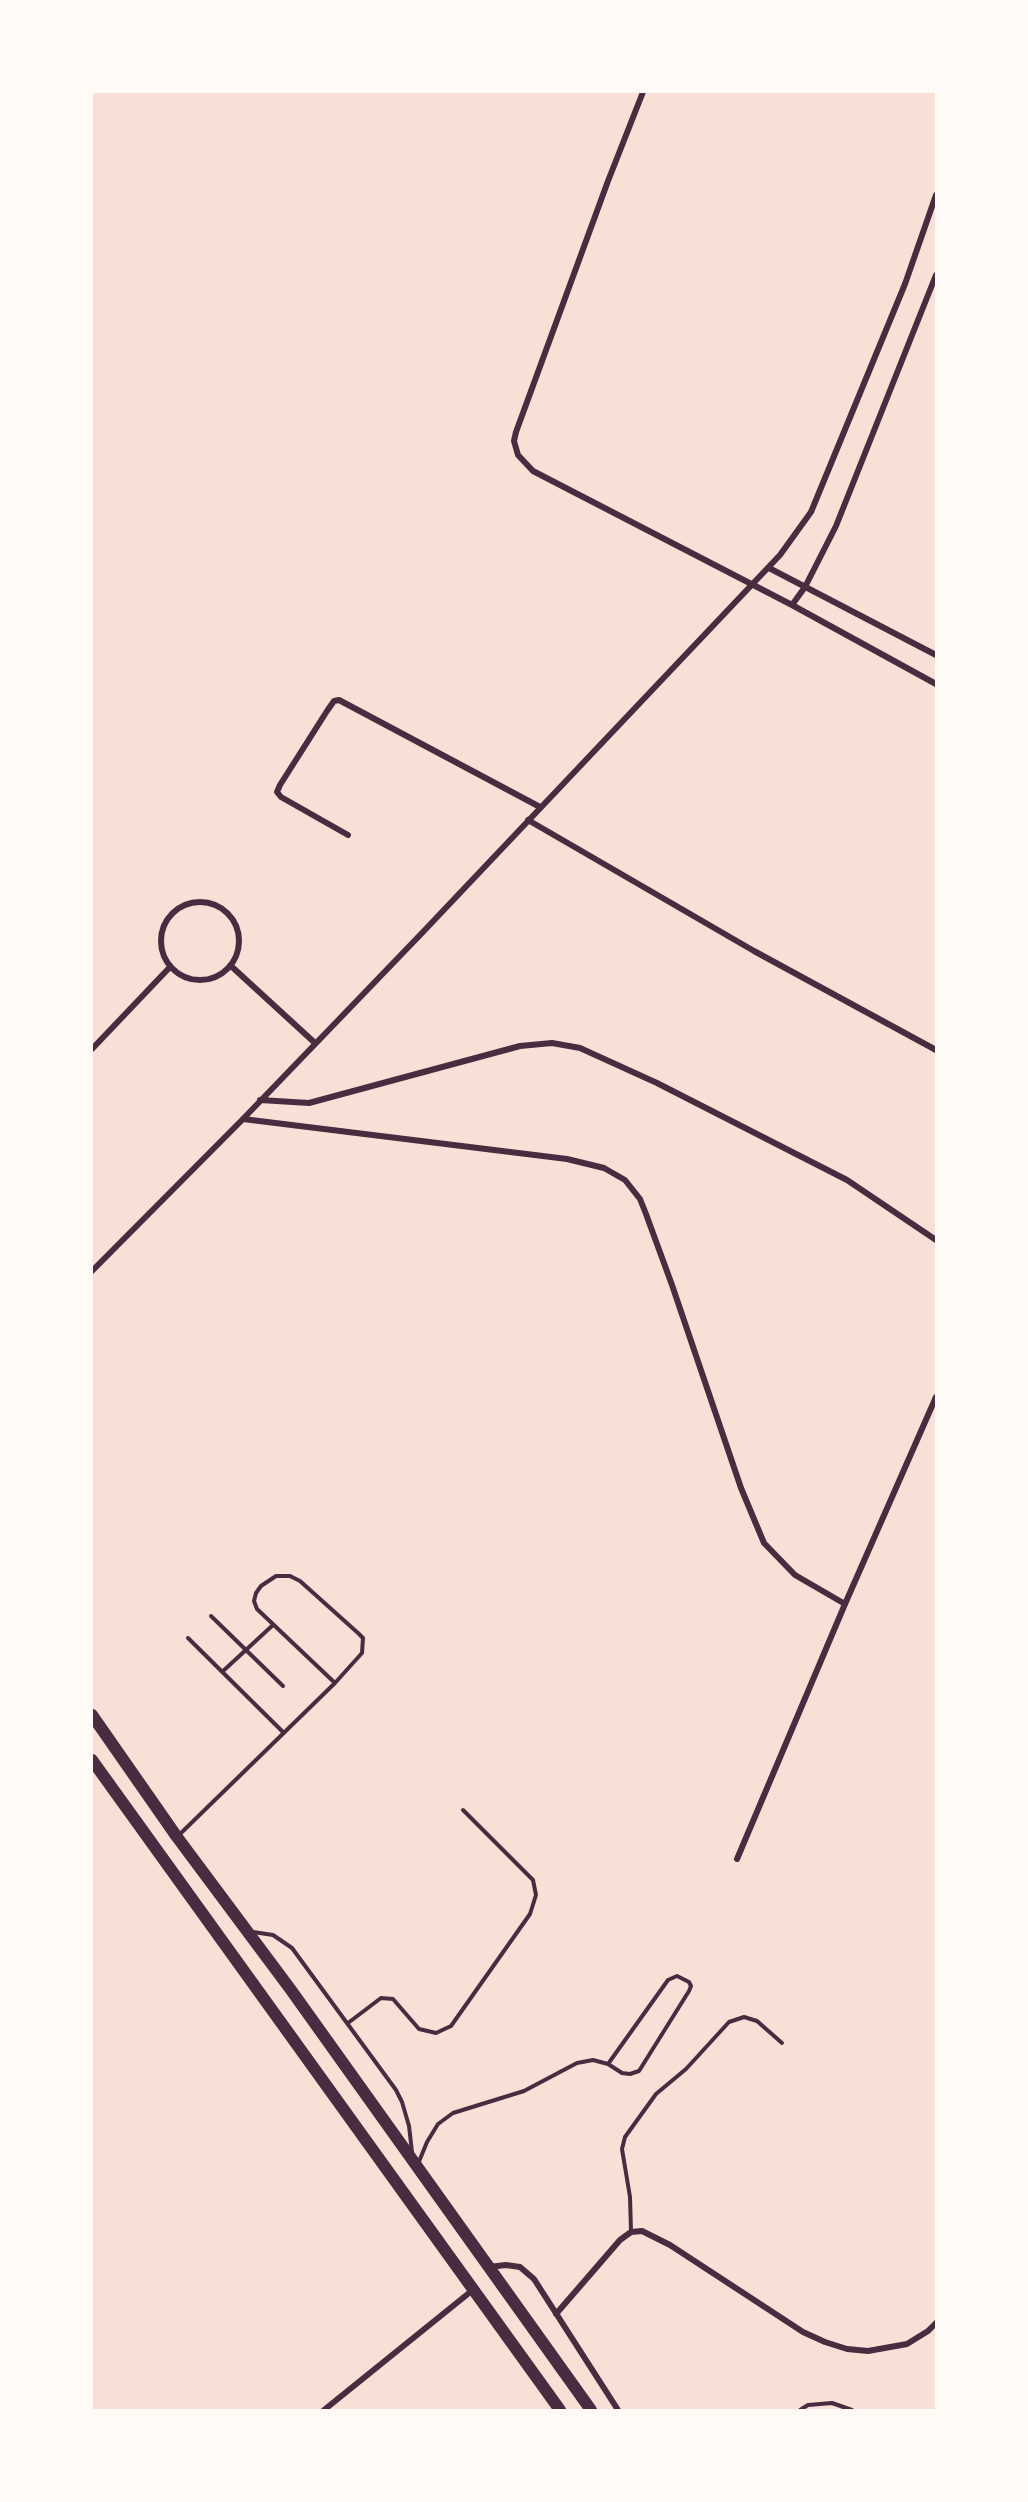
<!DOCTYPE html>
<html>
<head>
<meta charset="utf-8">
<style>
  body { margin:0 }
  #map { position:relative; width:1028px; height:2502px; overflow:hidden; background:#f7e1d7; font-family:Lora,serif }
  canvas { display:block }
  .frame { position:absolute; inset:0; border:93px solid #fffaf5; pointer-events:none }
</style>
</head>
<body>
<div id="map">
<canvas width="1028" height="2502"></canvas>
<div class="frame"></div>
</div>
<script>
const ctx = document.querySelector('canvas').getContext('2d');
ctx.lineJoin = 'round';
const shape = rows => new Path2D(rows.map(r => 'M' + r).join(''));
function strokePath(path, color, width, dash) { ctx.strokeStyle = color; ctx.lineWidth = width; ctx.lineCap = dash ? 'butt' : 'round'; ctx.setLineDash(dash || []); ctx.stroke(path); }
const service = shape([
  [211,1616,283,1686],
  [188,1638,284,1733],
  [222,1672,273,1625],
  [180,1834,335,1683,362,1653,363,1638,358,1633,300,1581,290,1576,276,1576,261,1586,256,1593,254,1601,257,1609,335,1683],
  [253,1932,273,1935,292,1948,396,2090,402,2102,409,2126,412,2152],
  [348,2023,381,1998,393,1999,419,2029,436,2033,451,2026,530,1914,536,1895,533,1880,463,1810],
  [418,2164,427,2142,438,2124,453,2113,524,2091,577,2063,593,2060,608,2064,622,2073,630,2074,639,2071,689,1991,691,1986,689,1982,677,1976,668,1980,608,2064],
  [631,2231,630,2197,622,2149,625,2137,656,2094,686,2069,729,2022,744,2017,757,2021,782,2043],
  [800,2410,808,2405,832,2403,852,2410]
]);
const minor = shape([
  [643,92,608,181,516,432,514,441,518,455,533,471,792,605,936,684],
  [769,568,936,655],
  [792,605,805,587,836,526,936,275],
  [528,820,754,951,936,1050],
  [348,835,281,797,277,792,280,785,327,711,334,701,339,700,540,807],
  '161 941a39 39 0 1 1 78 0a39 39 0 1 1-78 0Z',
  [231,966,315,1043],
  [92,1049,170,967],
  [260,1100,309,1103,520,1046,552,1043,580,1048,657,1083,847,1180,936,1240],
  [243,1119,567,1159,604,1168,625,1180,640,1199,646,1214,672,1285,741,1488,764,1543,795,1575,845,1604],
  [92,1271,243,1119,422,933,780,555,811,512,905,284,936,195],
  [737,1859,845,1604,936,1397],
  [489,2267,506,2265,520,2267,534,2279,618,2410],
  [556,2314,620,2240,631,2232,642,2231,670,2245,803,2332,825,2342,847,2349,868,2351,907,2344,928,2331,936,2323],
  [324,2410,474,2289]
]);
const primary = shape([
  [92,1715,177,1837,291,1990,591,2410],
  [92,1760,560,2410]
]);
strokePath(service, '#4a2c40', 4);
strokePath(minor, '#4a2c40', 6);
strokePath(primary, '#4a2c40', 12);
</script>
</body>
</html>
